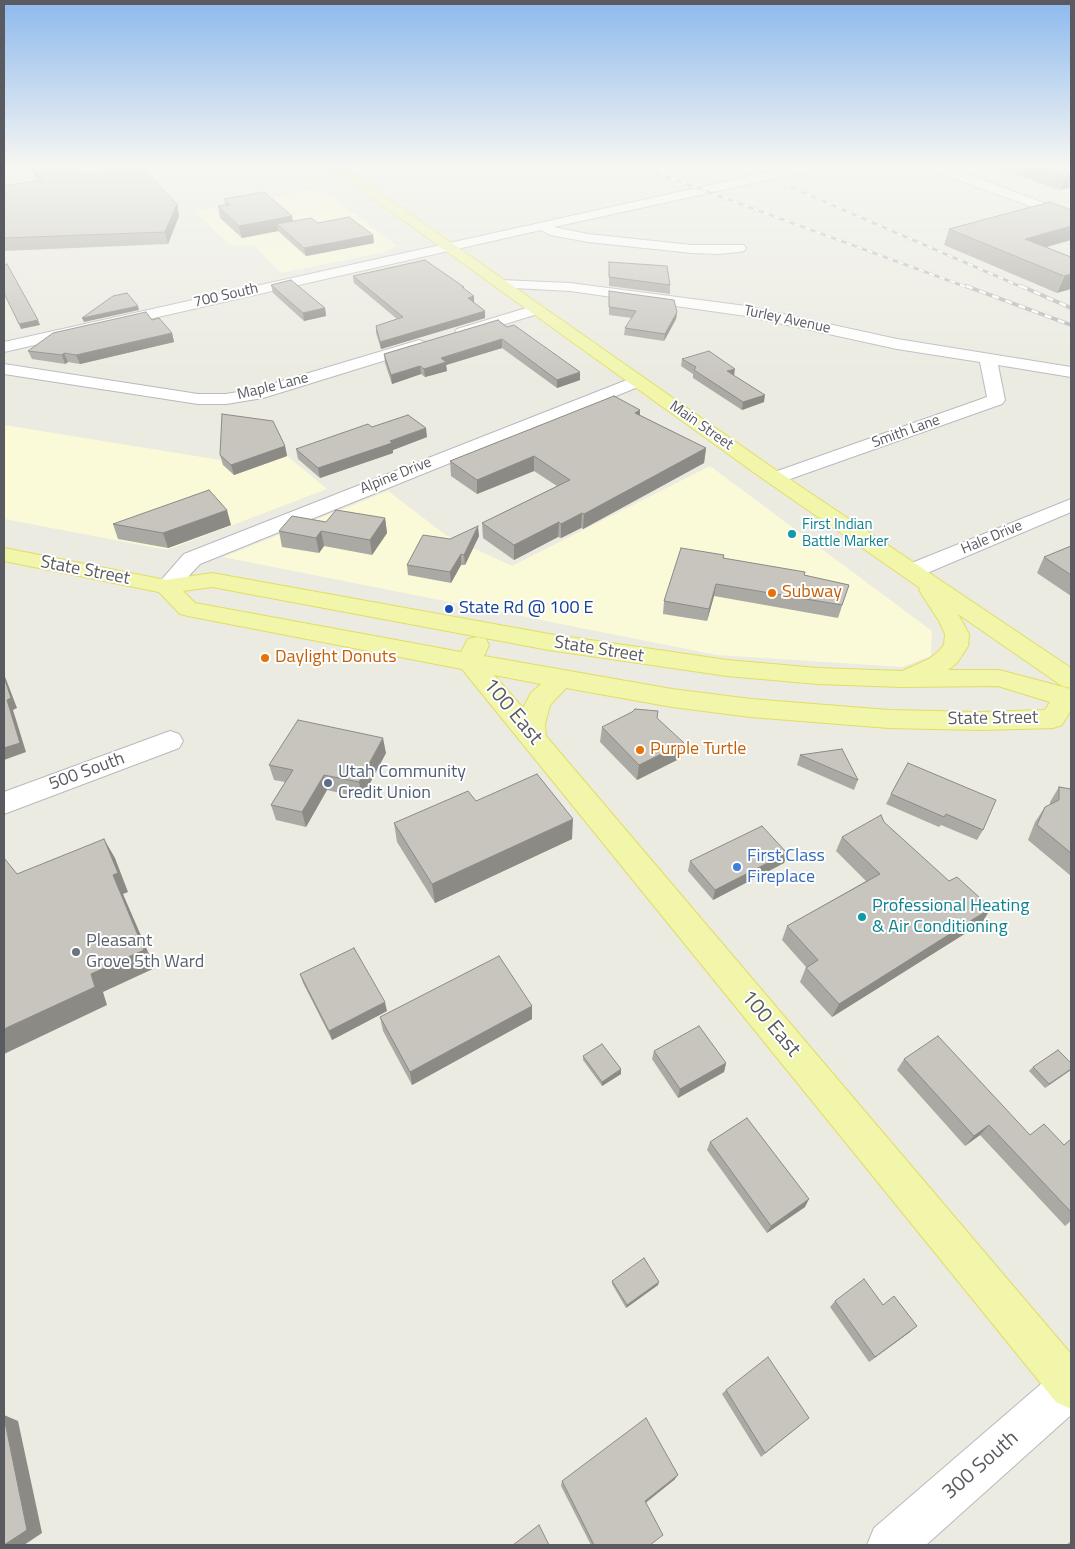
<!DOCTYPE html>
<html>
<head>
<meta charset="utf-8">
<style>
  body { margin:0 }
  #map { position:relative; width:1075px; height:1549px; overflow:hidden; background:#ebebe1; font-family:"Titillium Web",sans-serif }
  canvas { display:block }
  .frame { position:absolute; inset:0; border:5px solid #5a5b61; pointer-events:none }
</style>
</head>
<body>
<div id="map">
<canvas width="1075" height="1549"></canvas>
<div class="frame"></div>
</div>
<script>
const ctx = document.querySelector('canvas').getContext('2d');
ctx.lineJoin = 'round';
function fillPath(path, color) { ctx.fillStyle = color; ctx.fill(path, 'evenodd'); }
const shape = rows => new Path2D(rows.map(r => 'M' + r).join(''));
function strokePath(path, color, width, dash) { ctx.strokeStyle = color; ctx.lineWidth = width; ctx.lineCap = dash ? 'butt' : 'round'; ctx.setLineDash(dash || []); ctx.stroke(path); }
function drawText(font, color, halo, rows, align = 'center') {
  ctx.font = font + ' "Titillium Web",sans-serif'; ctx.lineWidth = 4; ctx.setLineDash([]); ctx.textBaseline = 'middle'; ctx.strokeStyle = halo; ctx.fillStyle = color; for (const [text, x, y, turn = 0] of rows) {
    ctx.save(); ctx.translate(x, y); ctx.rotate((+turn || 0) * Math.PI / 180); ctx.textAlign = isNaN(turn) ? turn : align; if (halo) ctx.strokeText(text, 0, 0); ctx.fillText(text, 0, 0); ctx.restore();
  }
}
const commercial = shape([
  [320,188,397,246,384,252,281,273,255,246,229,244,195,212],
  [4,425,220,460,273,444,327,489,167,550,4,519],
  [710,466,932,631,931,656,902,667,717,655,223,557,388,491,447,536,512,566]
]);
const minor = shape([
  [791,167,815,167,809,171,554,227,588,234,692,245,744,245,746,248,744,251,739,252,718,254,692,253,588,242,550,235,541,230,4,352,4,342,791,167],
  [929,167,947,167,1071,213,1071,221,931,170,929,167],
  [501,280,570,283,746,306,897,339,1071,367,1071,377,998,365,1005,400,1002,404,776,484,769,482,766,478,769,474,987,397,980,362,897,349,746,316,570,291,496,287,494,284,496,281,501,280],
  [536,305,541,307,544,310,541,313,463,337,457,335,455,332,457,329,536,305],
  [419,340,425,342,427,345,425,348,263,398,226,404,198,404,4,374,4,364,198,394,226,394,255,389,419,340],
  [637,376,643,377,646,381,643,385,200,564,174,592,166,594,158,592,155,587,184,554,637,376],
  [1071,499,1071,512,920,576,912,578,904,576,901,571,904,566,1071,499],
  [170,731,179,734,183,741,179,748,4,814,4,792,170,731],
  [1071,1364,1071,1415,926,1545,867,1545,874,1528,1056,1371,1071,1364]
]);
const major = shape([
  [329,167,343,167,770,466,1071,668,1071,688,1062,686,958,614,969,634,968,646,957,663,948,670,999,670,1071,689,1071,710,1062,725,1053,728,981,730,889,728,751,717,672,707,566,688,550,705,545,724,546,736,1071,1354,1071,1409,1056,1402,462,669,188,616,180,614,159,592,4,561,4,548,166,580,212,573,549,634,727,660,818,668,902,671,929,659,939,651,944,645,945,634,939,621,919,590,920,588,756,474,329,167],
  [212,587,549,650,727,676,818,684,901,687,998,686,1050,702,1045,710,981,712,889,710,751,699,672,689,484,656,489,645,486,639,477,637,468,639,461,652,195,603,183,591,212,587],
  [494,675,541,684,531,693,523,708,494,675]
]);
const railFar1 = shape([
  [640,167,969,288],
  [786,185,1024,288]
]);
const rail = shape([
  [966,286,1071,325],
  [1021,286,1071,308]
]);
const wall = shape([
  [30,167,77,167,83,174,177,204,179,216,168,244,4,251,4,186,38,181,33,174],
  [995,167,1071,167,1071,187,1060,190],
  [224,199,293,221,318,223,373,235,374,243,306,256,278,231,242,238,220,218,218,206,225,206],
  [949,229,1046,247,1071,257,1057,293,944,245],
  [609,262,670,285,670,294,609,286],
  [353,276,464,289,474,302,485,311,485,318,381,349,376,333,376,326,397,319,354,283],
  [271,285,325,308,326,316,304,321,273,293],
  [609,291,677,312,676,319,664,341,624,335,625,328,632,318,609,315],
  [152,320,172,333,174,342,80,364,68,362,65,364,32,359,28,351],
  [498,320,580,380,557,388,502,348,446,365,447,371,425,377,421,374,392,384,385,363,384,354],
  [682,359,734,376,764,402,742,410,693,378,693,374,681,366],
  [640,410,640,415,706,448,704,463,583,529,581,528,561,538,558,537,514,560,483,538,482,523,557,486,534,471,477,494,451,476,450,461],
  [372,427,427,437,393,450,393,453,320,478,298,459,296,449],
  [285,446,287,456,234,475,223,465,220,455],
  [385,518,387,533,372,555,324,546,319,553,282,547,279,531,326,522],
  [113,524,231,525,168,548,118,539],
  [479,536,465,565,461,565,451,583,408,575,407,565,450,539],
  [1071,546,1071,596,1037,573,1044,557],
  [723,558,849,585,838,618,714,596,707,621,663,614,664,601],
  [602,727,684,743,681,758,637,780,600,742],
  [386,753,362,798,327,790,306,827,276,820,271,805,285,782,274,780,269,765],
  [800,755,858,780,854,790,797,765],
  [908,763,983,830,977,840,941,825,939,827,886,804,891,794],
  [1059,787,1071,789,1071,876,1028,840,1035,822,1045,807,1050,805,1050,802],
  [476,801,572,839,435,903,397,842,394,823],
  [884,822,982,923,832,1017,800,982,806,967,782,940,787,926,866,881,836,851,842,837],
  [787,853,784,863,713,900,688,871,690,861],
  [300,974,387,1011,332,1040,303,983],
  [532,1006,532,1019,412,1085,383,1031,380,1017],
  [654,1051,726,1063,724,1072,678,1098,652,1059],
  [583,1056,621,1074,602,1086,583,1060],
  [904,1059,1030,1135,1064,1145,1071,1139,1071,1221,1065,1226,980,1135,965,1146,897,1070],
  [1071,1063,1045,1088,1029,1071,1033,1067],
  [710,1142,805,1207,767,1233,707,1150],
  [612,1281,658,1285,626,1308,612,1284],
  [835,1301,883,1305,910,1332,869,1362,830,1307],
  [726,1390,809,1418,761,1457,722,1394],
  [678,1475,674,1480,646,1503,650,1545,591,1545,561,1486,562,1481],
  [1071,1541,1071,1545,1066,1545]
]);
const shadedWall = shape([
  [1071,173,1071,187,1060,190,1065,175],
  [177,204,179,216,168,244,165,232],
  [292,216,294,228,277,224,278,231,242,238,239,226],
  [1071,226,1071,240,1019,255,1025,239],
  [373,235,374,243,306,256,304,248],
  [1071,274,1071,289,1057,293,1064,276],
  [474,296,474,304,468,298],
  [138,306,139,310,84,322,82,318],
  [325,308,326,316,304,321,303,313],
  [485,311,485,318,381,349,380,342],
  [677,312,676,319,664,341,665,334],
  [38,320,40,325,21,329,19,324],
  [172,333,174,342,80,364,76,355],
  [502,339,502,348,446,365,447,371,425,377,424,369,441,358],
  [64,353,68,362,65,364,62,355],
  [420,366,421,374,392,384,391,375],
  [735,369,734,376,727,371],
  [580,372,580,380,557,388,557,380],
  [765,395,764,402,742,410,743,402],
  [640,410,639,424,635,413],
  [426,428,427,437,393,450,393,453,320,478,318,468],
  [285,446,287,456,234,475,231,465],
  [706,448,704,463,583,529,584,514],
  [534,456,534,471,477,494,477,480],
  [227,510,231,525,168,548,163,533],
  [582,513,581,528,561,538,561,524],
  [385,518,387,533,372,555,370,540],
  [559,522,558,537,514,560,514,545],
  [478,526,479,536,465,565,464,555],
  [321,531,324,546,319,553,316,538],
  [461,554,461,565,451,583,450,572],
  [716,584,714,596,707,621,709,609],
  [4,674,17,708,13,710,26,752,4,760,4,748,7,700],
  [383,738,386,753,362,798,359,782],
  [684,743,681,758,637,780,639,765],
  [324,775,327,790,306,827,302,812],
  [573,819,572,839,435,903,432,884],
  [104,839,115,858,128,892,123,894,155,968,103,992,107,1005,4,1054,4,1029,91,974,113,875],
  [787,853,784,863,713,900,715,890],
  [991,908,982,923,832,1017,839,1004],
  [385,1002,387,1011,332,1040,329,1031],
  [532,1006,532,1019,412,1085,410,1072],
  [726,1063,724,1072,678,1098,680,1089],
  [621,1069,621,1074,602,1086,602,1082],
  [1071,1069,1071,1070,1045,1088,1049,1084],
  [989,1125,980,1135,965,1146,974,1136],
  [809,1199,805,1207,767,1233,771,1226],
  [659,1282,658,1285,626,1308,627,1305],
  [917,1326,910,1332,869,1362,875,1357],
  [4,1415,18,1421,42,1533,24,1545,4,1545],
  [678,1475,674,1480,642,1505,645,1501]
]);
const building = shape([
  [32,167,77,167,83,174,123,167,141,167,177,204,165,232,4,238,4,186,42,180,32,167],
  [1042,167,1071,167,1071,173,1065,175,1042,167],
  [264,192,292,216,239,226,218,206,230,205,224,199,264,192],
  [1050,202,1071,210,1071,226,1025,239,1071,257,1071,274,1064,276,949,229,1050,202],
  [349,217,373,235,304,248,277,224,311,218,318,223,349,217],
  [425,260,464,287,462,287,474,296,468,298,485,311,380,342,376,326,403,317,353,276,425,260],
  [609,262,667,266,670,285,609,277,609,262],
  [7,264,38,320,19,324,4,293,4,266,7,264],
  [291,280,325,308,303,313,271,285,291,280],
  [609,291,674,300,677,312,665,334,625,328,636,311,609,307,609,291],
  [127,293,138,306,82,318,113,296,127,293],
  [146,312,152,320,159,318,172,333,76,355,64,353,62,355,28,351,53,333,146,312],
  [498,320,507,327,514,325,580,372,557,380,502,339,441,358,446,362,424,369,420,366,391,375,384,354,498,320],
  [709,351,735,369,727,371,765,395,743,402,694,370,696,367,682,359,709,351],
  [614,396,640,410,635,413,706,448,584,514,582,513,561,524,559,522,514,545,482,523,570,480,534,456,477,480,450,461,614,396],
  [222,414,273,421,285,446,231,465,220,455,222,414],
  [408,415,426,428,390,441,392,443,318,468,296,449,368,424,372,427,408,415],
  [209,490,227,510,163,533,113,524,209,490],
  [336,510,385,518,370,540,321,531,316,538,279,531,292,516,326,522,336,510],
  [478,526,464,555,461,554,450,572,407,565,423,535,450,539,478,526],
  [1071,546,1071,575,1044,557,1071,546],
  [681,548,724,555,723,558,805,572,804,575,849,585,842,605,716,584,709,609,664,601,681,548],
  [4,677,11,698,7,700,20,743,4,748,4,677],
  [635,709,658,711,657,718,684,743,639,765,602,727,632,712,635,709],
  [298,720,383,738,359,782,324,775,302,812,271,805,293,770,269,765,298,720],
  [842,749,858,780,800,755,842,749],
  [908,763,996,800,983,830,946,814,944,817,891,794,908,763],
  [537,774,573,819,432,884,394,823,468,791,476,801,537,774],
  [1059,787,1071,789,1071,853,1037,825,1045,807,1059,800,1059,787],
  [881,815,884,822,949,881,957,877,991,908,839,1004,806,968,818,960,787,926,880,874,842,837,881,815],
  [762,826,787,853,715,890,690,861,762,826],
  [104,839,118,873,113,875,144,950,91,974,95,987,4,1029,4,858,17,874,104,839],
  [354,948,385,1002,329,1031,300,974,354,948],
  [499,956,532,1006,410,1072,380,1017,499,956],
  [699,1026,726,1063,680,1089,654,1051,699,1026],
  [938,1036,1030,1135,1044,1124,1064,1145,1071,1139,1071,1212,989,1125,974,1136,904,1059,938,1036],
  [602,1044,621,1069,602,1082,583,1056,602,1044],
  [1058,1050,1071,1063,1071,1069,1049,1084,1033,1067,1058,1050],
  [747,1118,809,1199,771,1226,710,1142,747,1118],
  [644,1258,659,1282,627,1305,612,1281,644,1258],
  [864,1279,883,1305,894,1296,917,1326,875,1357,835,1301,864,1279],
  [768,1357,809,1418,765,1453,726,1390,768,1357],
  [4,1417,27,1530,4,1545,4,1417],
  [646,1418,678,1475,645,1501,663,1535,650,1545,594,1545,562,1481,646,1418],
  [539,1525,549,1545,513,1545,539,1525]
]);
const markers = [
  [792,534,5,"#0f9aa8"],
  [772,593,5,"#e8710a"],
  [449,609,5,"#1a4fb4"],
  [265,658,5,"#e8710a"],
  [640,750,5,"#e8710a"],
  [328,783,5,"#5c6f8a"],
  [737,867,5,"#3f7fe0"],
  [862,917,5,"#0f9aa8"],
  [76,952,5,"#6b7280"]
];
const farStreetnames = [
  ["700 South",226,296,-13],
  ["Turley Avenue",787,320,12],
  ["Maple Lane",273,387,-14],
  ["Main Street",701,426,35],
  ["Smith Lane",906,432,-20],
  ["Alpine Drive",396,476,-22],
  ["Hale Drive",992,538,-23]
];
const farCulturenames = [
  ["First Indian",802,525],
  ["Battle Marker",802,542]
];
const streetNames = [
  ["State Street",85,571,11],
  ["State Street",599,650,9],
  ["State Street",993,719,-1],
  ["500 South",87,772,-20]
];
const foodNames = [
  ["Subway",782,593],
  ["Daylight Donuts",275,658],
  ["Purple Turtle",650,750]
];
const transitNames = [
  ["State Rd @ 100 E",459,609]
];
const serviceNames = [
  ["Utah Community",338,773],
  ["Credit Union",338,794]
];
const shopNames = [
  ["First Class",747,857],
  ["Fireplace",747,878]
];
const cultureNames = [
  ["Professional Heating",872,907],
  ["& Air Conditioning",872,928]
];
const worshipNames = [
  ["Pleasant",86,942],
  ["Grove 5th Ward",86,963]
];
const nearStreetnames = [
  ["100 East",512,712,50],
  ["100 East",770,1024,50],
  ["300 South",981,1466,-41]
];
fillPath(commercial, '#fafad8');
strokePath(minor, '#b9b9bf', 2);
strokePath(major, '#e3dd63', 2);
fillPath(minor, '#fff');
fillPath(major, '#f1f6ab');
strokePath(railFar1, '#b4b4b5', 2.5);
strokePath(rail, '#b4b4b5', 4);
strokePath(railFar1, '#fff', 2, [5.5]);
strokePath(rail, '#fff', 2.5, [7]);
fillPath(wall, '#aba9a3');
fillPath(shadedWall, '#8b8a85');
fillPath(building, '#c7c5be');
strokePath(building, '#8b8a85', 1);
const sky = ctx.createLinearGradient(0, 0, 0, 384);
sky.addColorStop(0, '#8db9ee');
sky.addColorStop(0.43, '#f6f6f2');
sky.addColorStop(1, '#f6f6f200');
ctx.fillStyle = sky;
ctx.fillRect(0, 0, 1075, 384);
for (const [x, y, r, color] of markers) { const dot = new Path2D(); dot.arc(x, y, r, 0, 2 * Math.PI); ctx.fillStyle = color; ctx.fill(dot); strokePath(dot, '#fff', 2); }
drawText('15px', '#5a5b61', '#fff', farStreetnames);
drawText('15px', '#0d838f', '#fff', farCulturenames, 'left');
drawText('18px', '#5a5b61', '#fff', streetNames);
drawText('18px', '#c56008', '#fff', foodNames, 'left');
drawText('18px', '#164399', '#fff', transitNames, 'left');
drawText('18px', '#4e5e75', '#fff', serviceNames, 'left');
drawText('18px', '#366cbe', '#fff', shopNames, 'left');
drawText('18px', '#0d838f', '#fff', cultureNames, 'left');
drawText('18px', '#5b616d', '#fff', worshipNames, 'left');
drawText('21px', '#5a5b61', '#fff', nearStreetnames);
</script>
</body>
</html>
